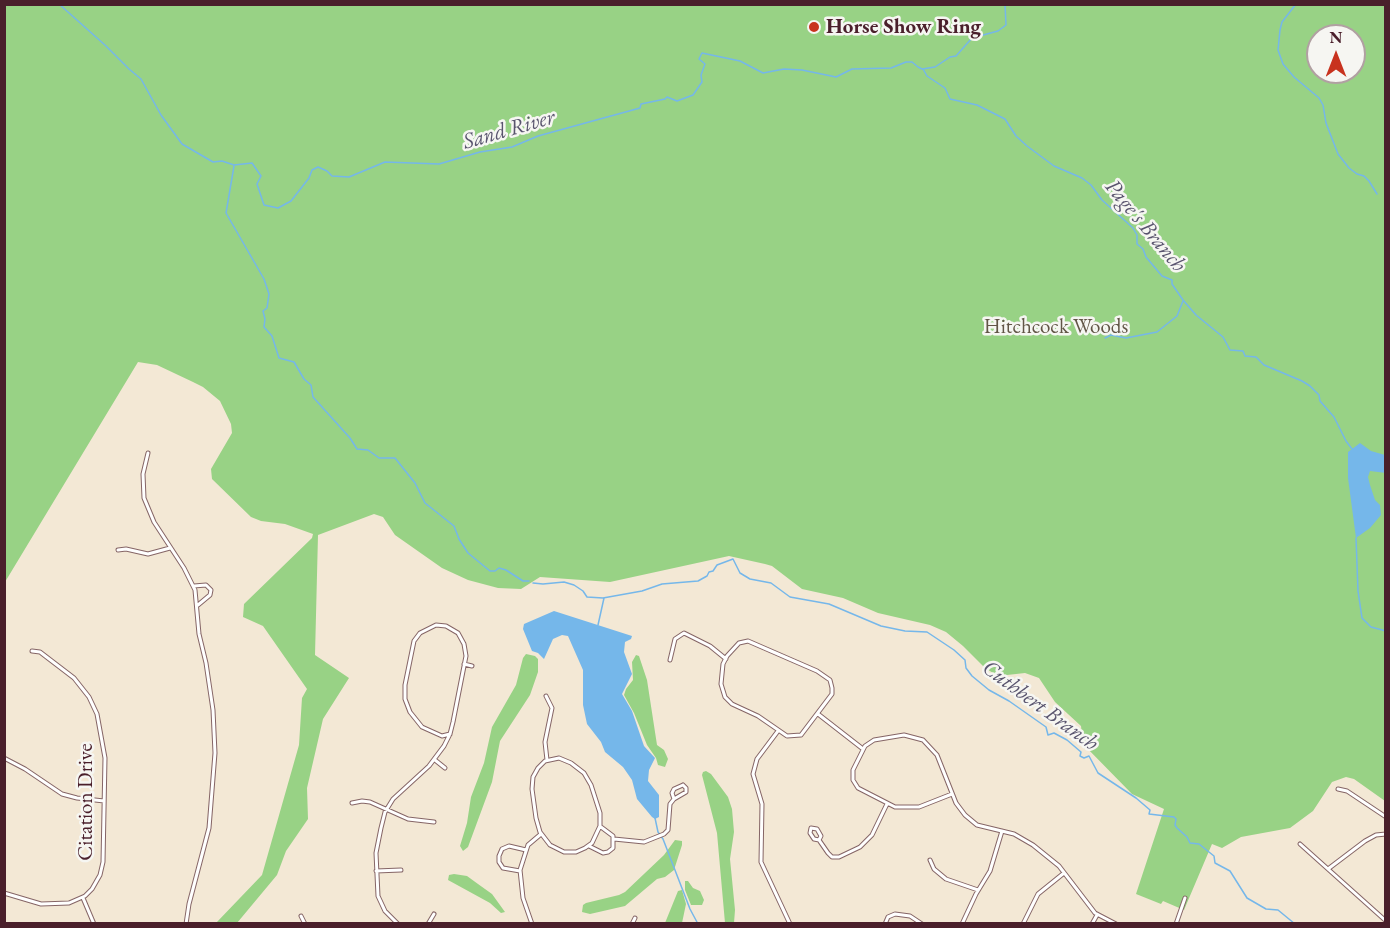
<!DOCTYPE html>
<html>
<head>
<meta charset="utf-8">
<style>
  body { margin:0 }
  #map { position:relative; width:1390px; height:928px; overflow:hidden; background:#f3e8d5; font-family:"EB Garamond",serif }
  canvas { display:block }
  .frame { position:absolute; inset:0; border:6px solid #4a1f2b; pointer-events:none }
  .north { position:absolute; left:1306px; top:24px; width:60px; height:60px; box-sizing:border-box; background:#f6f6f2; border:2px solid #b1a0a2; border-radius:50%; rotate:0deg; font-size:16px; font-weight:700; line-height:24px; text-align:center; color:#4a1f2b }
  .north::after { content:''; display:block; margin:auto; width:21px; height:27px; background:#c8321e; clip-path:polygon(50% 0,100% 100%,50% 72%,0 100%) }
</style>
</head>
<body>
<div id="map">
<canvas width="1390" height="928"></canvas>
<div class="frame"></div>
<div class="north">N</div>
</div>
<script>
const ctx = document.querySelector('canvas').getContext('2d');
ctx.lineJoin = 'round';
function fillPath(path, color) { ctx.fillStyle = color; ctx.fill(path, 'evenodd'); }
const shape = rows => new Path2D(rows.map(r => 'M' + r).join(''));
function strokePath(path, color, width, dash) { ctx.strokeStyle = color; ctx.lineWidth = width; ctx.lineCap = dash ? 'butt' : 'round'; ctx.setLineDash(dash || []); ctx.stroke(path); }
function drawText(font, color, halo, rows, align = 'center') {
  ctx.font = font + ' "EB Garamond",serif'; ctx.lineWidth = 5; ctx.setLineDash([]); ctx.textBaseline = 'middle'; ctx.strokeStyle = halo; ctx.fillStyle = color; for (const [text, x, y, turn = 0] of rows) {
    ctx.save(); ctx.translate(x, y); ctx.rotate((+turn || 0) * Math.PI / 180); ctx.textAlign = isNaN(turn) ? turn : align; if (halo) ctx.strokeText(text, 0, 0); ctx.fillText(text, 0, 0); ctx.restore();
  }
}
const green = shape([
  [5,5,1385,5,1385,801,1354,779,1346,777,1332,782,1313,811,1290,828,1241,837,1222,848,1212,844,1184,910,1163,901,1161,904,1136,894,1164,809,1132,794,1083,744,1081,726,1055,702,1039,678,1025,673,998,676,985,668,963,646,946,632,930,625,878,613,843,598,802,589,772,566,765,564,729,556,610,582,540,577,521,589,498,588,468,580,442,568,395,535,383,517,374,514,318,535,315,655,349,678,323,719,307,788,308,819,286,851,277,875,237,923,216,923,262,875,299,745,302,698,307,689,263,626,243,617,244,604,312,538,313,534,285,524,261,521,251,517,212,479,211,469,232,433,231,424,220,401,203,387,193,382,157,365,138,362,5,582],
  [1318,36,1354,36,1354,72,1318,72],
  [526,654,535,656,538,659,538,672,530,695,500,741,492,782,468,847,463,851,460,846,467,823,471,797,484,763,492,727,516,685,523,658],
  [636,655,639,656,647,680,657,745,664,750,668,759,665,767,658,765,656,758,647,745,634,713,624,695,626,689,633,680,632,662],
  [706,771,711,774,728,797,732,809,734,832,730,859,735,910,734,923,725,923,717,833,702,775,703,772],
  [675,840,682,841,682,845,674,870,665,877,657,879,625,906,590,914,582,912,583,905,586,903,619,895,625,892,664,855],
  [454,874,467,876,478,884,492,894,505,912,501,913,490,903,448,880,449,875],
  [685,881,688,881,693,888,700,891,704,900,702,905,691,905,685,890],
  [682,890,686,904,682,923,665,923,678,891]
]);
const water = shape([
  [1360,443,1371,451,1385,455,1386,473,1370,471,1368,477,1370,485,1375,500,1380,505,1381,515,1370,528,1356,538,1348,478,1348,452],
  [554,611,632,636,631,639,625,642,624,652,632,674,622,694,632,711,644,746,655,758,649,770,648,781,659,795,659,817,655,819,652,817,637,799,632,780,623,767,605,752,601,742,587,724,583,705,583,670,568,636,562,635,553,639,544,659,538,653,532,651,523,629,524,624]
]);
const stream = shape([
  [59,4,106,46,129,69,141,79,161,115,182,144,213,162,222,161,234,165,252,163,261,176,257,184,264,205,278,208,291,201,309,178,312,170,318,167,327,171,332,176,349,177,385,162,439,164,480,152,512,147,538,136,640,108,641,104,665,99,667,97,677,101,693,95,702,82,701,75,705,64,699,59,702,53,740,61,763,73,784,69,802,70,836,77,852,69,891,68,906,62,912,62,918,67,922,69,935,67,950,57,956,56,972,38,998,31,1006,25,1005,4],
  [1296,4,1282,22,1280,30,1278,50,1283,64,1294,77,1319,98,1323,105,1326,123,1338,154,1349,168,1357,174,1364,176,1369,181,1377,194],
  [923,69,927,76,945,88,950,99,977,105,1005,119,1016,136,1027,146,1054,166,1082,178,1091,185,1102,200,1133,228,1137,235,1137,244,1143,249,1146,257,1162,276,1172,280,1172,284,1183,300,1196,315,1223,337,1230,350,1243,351,1245,356,1256,357,1264,365,1302,381,1310,386,1319,395,1320,401,1334,417,1346,441,1352,449],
  [234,166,226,213,264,279,269,294,267,308,263,311,265,319,264,327,272,336,279,358,294,362,304,379,311,385,313,397,350,438,357,449,368,450,379,458,395,458,415,483,425,503,454,526,459,539,468,553,490,571,495,571,499,568,506,570,523,581,529,581],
  [1105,338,1111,335,1126,338,1157,332,1177,316,1183,301],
  [1356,538,1358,591,1362,618,1371,627,1386,631],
  [533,583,543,584,564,582,574,585,583,591,587,597,603,598,642,591,662,584,698,581,707,576,709,572,713,571,717,565,733,559,740,573,750,579,771,583,790,597,829,604,881,626,905,631,927,632,954,650,965,660,966,668,972,676,989,690,1009,701,1046,727,1048,735,1054,733,1067,740,1081,752,1080,756,1084,758,1089,756,1098,773,1136,798,1150,810,1149,814,1174,817,1176,819,1175,825,1177,828,1187,837,1190,843,1199,844,1214,856,1215,863,1230,871,1247,898,1266,909,1278,910,1295,924],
  [598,625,604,598],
  [655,818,658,832,663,839,690,909,698,924]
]);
const street = shape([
  [148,453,143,474,144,498,154,522,184,568,195,590,199,634,206,663,213,710,215,753,209,828,189,904,186,924],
  [118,550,126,549,148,554,170,548],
  [194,586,206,585,211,590,210,595,198,605],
  [748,641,817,671,830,680,832,688,832,694,801,735,787,736,758,716,732,704,725,697,721,684,723,664,727,656,739,643,748,641],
  [670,660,675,639,684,633,710,646,726,659],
  [464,664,472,666],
  [546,696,552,708,545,742,547,760],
  [818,714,863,749],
  [778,731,757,759,753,774,762,804,761,862,790,924],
  [4,758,25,769,62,794,77,798,104,801],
  [559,758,571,763,584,773,591,785,600,813,600,826,592,843,585,848,576,852,564,852,550,845,540,832,536,818,532,789,533,777,538,768,545,761,559,758],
  [435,760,445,768],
  [683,785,686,788,686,792,674,799,672,793,674,789,683,785],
  [1338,789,1347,791,1386,817],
  [952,794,919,807,895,807,858,788,853,780,853,770,865,746,874,740,904,735,923,740,937,755,956,803,965,815,977,825,1014,834,1033,845,1059,866,1095,913,1116,924],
  [352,803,362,801,370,802,408,819,434,822],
  [614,839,644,842,664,834,668,830,670,804,674,799],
  [819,840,814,839,810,833,811,828,817,829,821,836,819,840,828,853,832,857,839,857,860,847,872,835,887,804],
  [1300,844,1386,921],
  [589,846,603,853,608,852,613,848,613,836,601,827],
  [930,860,934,869,946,879,978,890],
  [1328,869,1365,841,1376,835,1386,834],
  [376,871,401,870],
  [520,871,503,868,499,862,499,856,502,849,509,846,526,850],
  [4,893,41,904,69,903,85,896,92,889,100,875,103,862,105,758,97,714,89,697,74,678,40,652,32,651],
  [83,898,94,924],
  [301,916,305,924],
  [398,924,385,911,378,896,376,853,381,828,385,812,393,799,429,766,444,746,450,734,453,722,466,656,464,644,458,633,446,626,436,625,420,633,414,641,405,685,405,699,410,712,422,727,442,736,450,734],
  [428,924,434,914],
  [532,924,523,898,520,870,528,845,541,834],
  [632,924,635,918],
  [885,924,888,917,895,914,910,916,922,924],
  [962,924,976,894,990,871,1002,831],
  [1023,924,1038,894,1064,873],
  [1092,924,1097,915],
  [1176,924,1185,898]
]);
const markers = [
  [814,27,6,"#c8321e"]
];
const poiNames = [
  ["Horse Show Ring",826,27]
];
const parkNames = [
  ["Hitchcock Woods",1056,327]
];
const streetNames = [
  ["Citation Drive",86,802,-90]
];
const waterNames = [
  ["Sand River",509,130,-16],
  ["Page's Branch",1145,226,50],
  ["Cuthbert Branch",1040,706,36]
];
fillPath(green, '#98d285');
fillPath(water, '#75b7ea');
strokePath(stream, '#75b7ea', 1.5);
strokePath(street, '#856566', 5);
strokePath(street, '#fff', 3);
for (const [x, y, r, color] of markers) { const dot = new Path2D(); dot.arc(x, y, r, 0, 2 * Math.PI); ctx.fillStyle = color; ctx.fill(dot); strokePath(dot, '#f6f6f2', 2); }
drawText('bold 21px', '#4a1f2b', '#f6f6f2', poiNames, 'left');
drawText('21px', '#615546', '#f6f6f2', parkNames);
drawText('21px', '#4a1f2b', '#f6f6f2', streetNames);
drawText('italic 22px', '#59546e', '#f6f6f2', waterNames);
</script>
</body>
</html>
